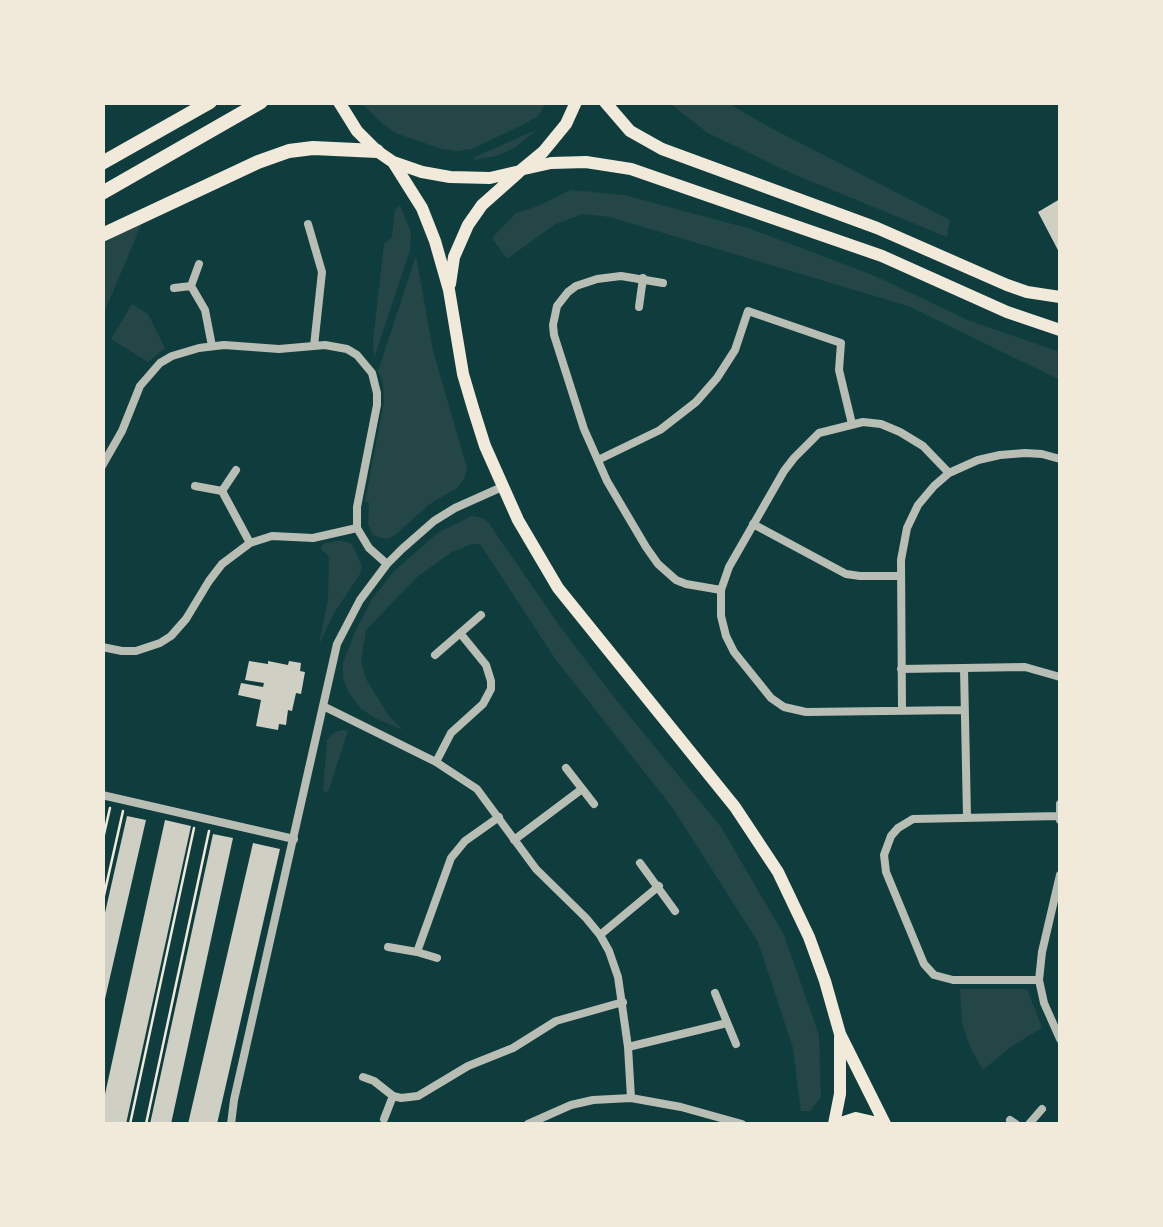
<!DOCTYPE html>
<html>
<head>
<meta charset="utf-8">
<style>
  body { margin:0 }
  #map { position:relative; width:1163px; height:1227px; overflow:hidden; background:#0f3d3e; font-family:Overpass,sans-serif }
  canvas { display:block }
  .frame { position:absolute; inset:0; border:105px solid #f1e9da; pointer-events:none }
</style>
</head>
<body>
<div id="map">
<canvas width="1163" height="1227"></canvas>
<div class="frame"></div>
</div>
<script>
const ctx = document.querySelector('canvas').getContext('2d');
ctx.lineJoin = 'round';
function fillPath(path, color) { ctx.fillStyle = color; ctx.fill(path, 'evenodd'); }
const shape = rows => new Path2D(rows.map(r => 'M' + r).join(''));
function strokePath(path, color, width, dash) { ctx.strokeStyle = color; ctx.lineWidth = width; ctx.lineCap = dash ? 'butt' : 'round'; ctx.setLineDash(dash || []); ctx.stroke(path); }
const green = shape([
  [361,103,546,103,538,116,526,123,472,149,457,151,442,149,398,134,384,125],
  [669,103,728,103,767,126,950,220,947,237,793,174,708,133],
  [538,129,514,148,496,156,474,160,475,157],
  [571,190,624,195,751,229,875,276,970,321,1060,352,1060,380,908,306,610,217,582,214,554,225,507,259,492,238,516,213,538,206],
  [400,205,411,232,410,250,374,358,373,340,384,244,392,237,395,210],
  [142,223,103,315,103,243],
  [416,256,433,351,467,468,464,479,457,488,430,504,395,535,387,539,381,538,373,535,368,524,369,503,365,501,384,402,383,384,378,371],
  [132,304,148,314,165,348,148,362,111,339],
  [472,516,482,518,488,522,561,628,617,701,721,827,784,935,819,1035,821,1097,810,1111,801,1111,793,1048,758,942,672,807,556,660,480,544,472,544,452,552,417,577,366,630,361,661,366,679,389,716,403,730,377,719,361,709,349,693,343,678,343,663,355,632,372,599,394,571,439,532],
  [342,540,352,544,362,566,360,574,334,613,319,645,328,599,329,559,327,554,321,550,322,544],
  [343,730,348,731,328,792,323,791,327,740,335,732],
  [960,989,1027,989,1042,1028,1012,1046,983,1070,971,1049,962,1024]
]);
const building = shape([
  [1060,199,1060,254,1038,212],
  [249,661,268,664,268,661,288,665,289,661,301,663,300,671,305,672,301,694,296,693,292,711,288,710,286,725,279,724,278,730,256,726,261,700,238,695,241,683,263,687,264,683,245,680],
  [127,816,146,820,102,1012,102,926],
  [165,820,191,826,126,1124,102,1124,102,1108],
  [213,834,233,838,171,1124,150,1124],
  [253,843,280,849,217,1124,188,1124]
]);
const path = shape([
  [102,843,110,808],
  [102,904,123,811],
  [130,1124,194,828],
  [146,1124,209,831]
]);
const minor = shape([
  [308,224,322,272,314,346],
  [663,283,621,276,597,279,576,286,568,292,557,306,553,325,554,335,584,429,607,481,646,547,658,564,676,580,686,584,721,590],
  [191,286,205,310,212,346],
  [174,288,191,286,199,264],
  [639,307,643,278],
  [598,460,660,430,696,402,717,378,735,350,748,311,841,343,839,370,852,424],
  [102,466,122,431,140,386,160,363,172,356,199,348,224,345,279,349,325,345,347,349,357,355,372,373,377,393,377,405,357,507,357,528,369,548,387,564],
  [949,473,923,446,900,432,881,424,863,422,819,433,794,458,784,471,729,567,721,590,721,616,726,636,734,652,771,698,784,707,806,712,964,710],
  [195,486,222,491,250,543],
  [222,491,236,470],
  [753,524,846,574,860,576,901,576],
  [102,647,122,651,136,651,160,643,171,636,186,619,209,581,222,564,250,543,272,536,313,538,357,528],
  [435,655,481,615],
  [964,668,967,817],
  [901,669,1025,667,1060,677],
  [323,706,436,762,477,789,536,869,586,918,600,935,609,951,618,977,628,1047,631,1098],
  [902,710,901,560,907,528,918,505,934,486,949,473,978,460,1000,455,1025,453,1042,454,1060,459],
  [436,762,451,733,483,704,491,689,491,681,486,665,460,633],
  [566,768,594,804],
  [102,795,294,839],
  [1060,804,1060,820],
  [514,840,582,789],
  [640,863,675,911],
  [1060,875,1042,952,1039,980,1044,1003,1060,1039],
  [600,935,659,886],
  [388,947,417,952,437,958],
  [417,952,451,858,465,841,499,817],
  [1039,980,953,980,934,975,924,964,886,872,884,855,891,836,898,828,913,819,1060,816],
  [715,993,736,1044],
  [628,1047,727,1023],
  [363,1077,374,1081,393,1096,384,1119],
  [393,1096,401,1098,418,1096,468,1066,513,1048,556,1021,623,1002],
  [1010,1120,1016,1124],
  [231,1124,234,1100,337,644,360,600,387,564,402,549,434,521,455,508,502,487],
  [528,1124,571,1105,593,1100,631,1098,681,1107,742,1124],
  [1029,1124,1042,1109]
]);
const primary = shape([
  [339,102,357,131,377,151,393,162,422,172,450,177,490,178,520,171,543,152,566,124,576,102],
  [605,102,630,131,662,149,877,228,1007,285,1027,292,1060,297],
  [393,162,422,208,435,241,449,290,463,374,473,408,485,446,518,520,558,588,735,807,778,872,809,937,825,981,840,1034,885,1124],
  [524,169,551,163,586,162,631,169,882,256,1007,312,1060,330],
  [450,284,454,257,468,225,482,205,518,173],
  [834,1124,840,1094,840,1037],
  [838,1124,856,1118,882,1124]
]);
const trunk = shape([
  [102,163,210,102],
  [102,193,261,102],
  [102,235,258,162,289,151,313,148,377,151]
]);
fillPath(green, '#244646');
fillPath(building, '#cfcfc3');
strokePath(path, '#f1e9da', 2.5);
strokePath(minor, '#b8beb3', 8);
strokePath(primary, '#f1e9da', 12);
strokePath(trunk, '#f1e9da', 14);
</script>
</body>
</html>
